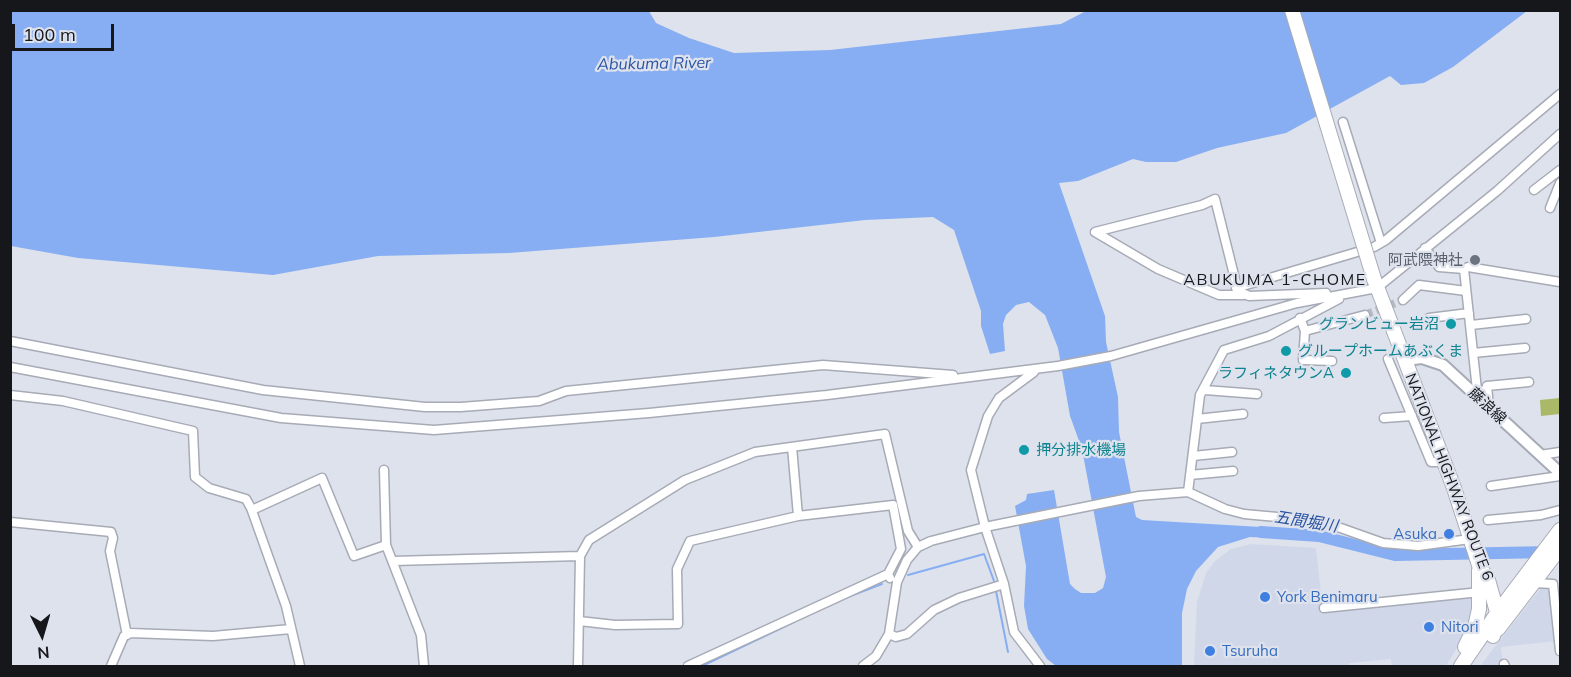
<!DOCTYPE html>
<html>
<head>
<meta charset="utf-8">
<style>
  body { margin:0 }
  #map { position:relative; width:1571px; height:677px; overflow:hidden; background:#dee2ed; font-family:Mulish,sans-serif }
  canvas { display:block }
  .frame { position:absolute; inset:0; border:12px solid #15171b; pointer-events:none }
  .north { position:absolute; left:12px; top:605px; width:60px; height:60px; -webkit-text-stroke:4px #dee2ed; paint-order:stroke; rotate:175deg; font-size:16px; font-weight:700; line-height:24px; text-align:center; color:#15171b }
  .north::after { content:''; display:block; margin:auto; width:21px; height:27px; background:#15171b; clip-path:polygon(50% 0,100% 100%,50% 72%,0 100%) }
  .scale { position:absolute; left:12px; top:24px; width:102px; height:27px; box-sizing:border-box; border:3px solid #15171b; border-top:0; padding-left:8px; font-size:18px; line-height:21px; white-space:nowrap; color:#15171b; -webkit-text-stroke:4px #dee2ed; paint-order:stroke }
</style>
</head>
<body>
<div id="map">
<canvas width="1571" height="677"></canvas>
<div class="frame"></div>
<div class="north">N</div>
<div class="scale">100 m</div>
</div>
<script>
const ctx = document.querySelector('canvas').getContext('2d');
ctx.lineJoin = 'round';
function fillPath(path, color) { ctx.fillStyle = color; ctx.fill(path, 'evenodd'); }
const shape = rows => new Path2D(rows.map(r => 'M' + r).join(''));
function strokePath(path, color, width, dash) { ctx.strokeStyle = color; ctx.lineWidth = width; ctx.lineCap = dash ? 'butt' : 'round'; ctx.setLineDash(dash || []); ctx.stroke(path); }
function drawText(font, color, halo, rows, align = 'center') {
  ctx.font = font + ' Mulish,"Noto Sans JP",sans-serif'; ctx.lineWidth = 4.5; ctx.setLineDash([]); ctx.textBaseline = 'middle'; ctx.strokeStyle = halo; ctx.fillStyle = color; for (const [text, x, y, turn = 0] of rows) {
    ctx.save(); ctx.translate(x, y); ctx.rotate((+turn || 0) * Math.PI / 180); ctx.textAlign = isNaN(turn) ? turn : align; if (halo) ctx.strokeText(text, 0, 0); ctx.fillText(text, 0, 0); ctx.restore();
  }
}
const built = shape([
  [1251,544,1316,548,1323,612,1471,598,1473,609,1465,634,1446,666,1392,666,1391,659,1349,663,1349,666,1194,666,1197,602,1206,573,1215,561,1231,549],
  [1551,588,1556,641,1501,647,1503,666,1480,666,1540,589]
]);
const green = shape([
  [1560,398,1560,414,1541,416,1540,400]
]);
const water = shape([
  [10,11,649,11,656,23,689,38,734,53,830,50,1061,24,1086,11,1527,11,1453,67,1424,83,1401,85,1390,76,1286,133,1217,148,1176,162,1146,162,1133,159,1078,181,1059,183,1105,316,1106,342,1118,397,1119,432,1136,517,1142,520,1278,528,1277,538,1250,537,1218,547,1196,571,1187,589,1182,613,1182,666,1056,666,1047,659,1028,629,1024,606,1026,566,1015,506,1026,500,1027,494,1054,490,1070,584,1075,589,1081,593,1095,593,1103,588,1106,577,1082,449,1070,416,1058,348,1045,315,1029,302,1016,305,1006,315,1003,324,1005,351,990,354,981,326,981,311,954,230,933,217,865,220,714,237,509,253,378,256,273,275,78,258,11,246]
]);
const stream = shape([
  [908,575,984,554,994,581],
  [996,591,1008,652],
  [845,598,882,584],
  [702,666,794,622]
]);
const river = shape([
  [1261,532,1319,536,1395,555,1550,552]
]);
const minorTunnel = shape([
  [1365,315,1403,300]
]);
const minor = shape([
  [1343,122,1381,243],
  [1534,190,1560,170],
  [1550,208,1560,183],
  [1425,248,1439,267,1464,269],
  [1236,288,1374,247,1386,240,1560,94],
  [1243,295,1219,295,1158,269,1095,232,1202,205,1215,199,1238,291,1249,296,1326,293],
  [1403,300,1419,285,1466,291],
  [1300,318,1305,331,1365,315],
  [1429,318,1469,313],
  [1471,325,1526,319],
  [1305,331,1303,360,1332,361],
  [10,341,263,390,425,407,461,407,539,401,566,391,823,365,953,375],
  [1473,353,1525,348],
  [1388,359,1431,462,1444,462],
  [10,367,281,418,434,430,649,413,827,395,1058,366,1111,356,1297,303,1377,288,1497,191,1560,134],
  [1034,372,999,398,988,416,971,470,985,527,1004,584,1014,632,1040,666],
  [1205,390,1257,394],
  [1487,391,1477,390,1464,269,1468,267,1560,282],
  [10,395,63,401,193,431,195,477,209,488,246,499,251,508,286,606,300,666],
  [1489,407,1487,386,1529,382],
  [1384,418,1412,416],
  [1197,419,1243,414],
  [792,447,798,516],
  [1540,455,1560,452],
  [1193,456,1232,452],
  [384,470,386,545,421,635,424,666],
  [1190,475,1233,471],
  [1491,486,1560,476],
  [1188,492,1200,395,1224,350,1269,336,1339,299],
  [252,510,322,478,354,556,386,545],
  [1488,520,1541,515,1560,510],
  [10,522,111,532,113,538,110,551,127,635],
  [393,561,580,556],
  [1534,583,1553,584,1560,651],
  [1324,608,1480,592],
  [579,621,615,625,678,624,677,569,690,541,798,516,893,505,901,549,888,574],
  [889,634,896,637,907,634,934,610,959,598,1004,584],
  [1504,664,1505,666],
  [111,666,124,636,130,633,213,636,291,629],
  [578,666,580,556,589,540,685,480,755,452,885,434,908,531,918,547],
  [688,666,888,574,890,578],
  [863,666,876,656,889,634,897,582,907,560,918,547,931,541,985,527,1139,496,1188,492,1225,509,1244,514,1321,521,1383,543,1418,546,1470,539]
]);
const tertiary = shape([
  [1405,360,1422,358,1443,365,1560,473]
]);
const trunk = shape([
  [1374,279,1454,488,1479,565,1488,580,1499,619,1493,636],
  [1498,629,1560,548],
  [1465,647,1475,627,1479,609,1479,570],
  [1461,666,1498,612,1560,530]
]);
const trunkBridge = shape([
  [1292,10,1374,279]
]);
const markers = [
  [1475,260,6,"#6b7280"],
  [1451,324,6,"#0f9aa8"],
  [1286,351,6,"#0f9aa8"],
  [1346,373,6,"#0f9aa8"],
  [1024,450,6,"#0f9aa8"],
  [1449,534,6,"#3f7fe0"],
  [1265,597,6,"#3f7fe0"],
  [1429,627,6,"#3f7fe0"],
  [1210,651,6,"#3f7fe0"]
];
const worshipNames = [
  ["阿武隈神社",1463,260]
];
const cultureNames = [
  ["グランビュー岩沼",1439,324],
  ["グループホームあぶくま",1298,351,"left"],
  ["ラフィネタウンA",1334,373],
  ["押分排水機場",1036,450,"left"]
];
const streetNames = [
  ["藤浪線",1487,406,43],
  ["NATIONAL HIGHWAY ROUTE 6",1449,477,69]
];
const shopNames = [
  ["Asuka",1437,534,"right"],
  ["York Benimaru",1277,597],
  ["Nitori",1441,627],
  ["Tsuruha",1222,651]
];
const waterNames = [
  ["Abukuma River",654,64,-1],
  ["五間堀川",1306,522,9]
];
const neighbourhoodNames = [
  ["ABUKUMA 1-CHOME",1275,280]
];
fillPath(built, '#d0d7e9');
fillPath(green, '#a9b968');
fillPath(water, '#87aef2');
strokePath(stream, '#87aef2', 2);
strokePath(river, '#87aef2', 12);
strokePath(minorTunnel, '#b6b9c3', 8, [8, 4]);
strokePath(minor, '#a7abb6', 11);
strokePath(tertiary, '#a7abb6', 14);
strokePath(trunk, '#a7abb6', 16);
strokePath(minor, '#fff', 8);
strokePath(tertiary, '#fff', 10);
strokePath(trunk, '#fff', 14);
strokePath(trunkBridge, '#a7abb6', 16, []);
strokePath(trunkBridge, '#fff', 14);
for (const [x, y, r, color] of markers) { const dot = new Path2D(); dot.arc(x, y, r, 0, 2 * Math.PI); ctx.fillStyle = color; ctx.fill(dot); strokePath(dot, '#dee2ed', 2); }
drawText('15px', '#5b616d', '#dee2ed', worshipNames, 'right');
drawText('15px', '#0d838f', '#dee2ed', cultureNames, 'right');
drawText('15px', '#15171b', '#dee2ed', streetNames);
drawText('15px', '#366cbe', '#dee2ed', shopNames, 'left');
drawText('italic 16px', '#2953a3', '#dee2ed', waterNames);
ctx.letterSpacing = '1.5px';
drawText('16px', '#15171b', '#dee2ed', neighbourhoodNames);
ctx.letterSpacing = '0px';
</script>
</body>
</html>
